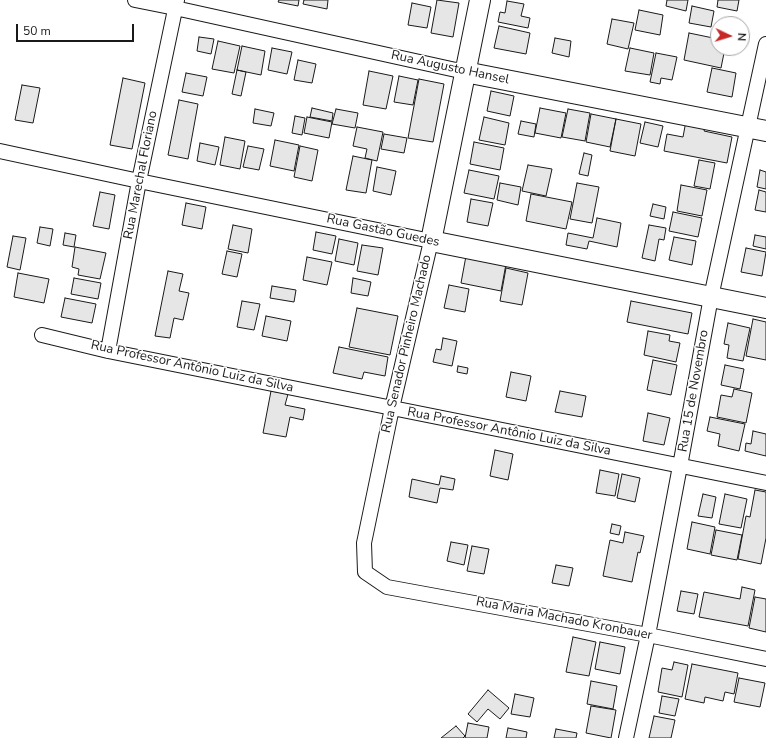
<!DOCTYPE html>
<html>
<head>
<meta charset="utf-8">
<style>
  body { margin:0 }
  #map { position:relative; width:766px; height:738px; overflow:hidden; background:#fff; font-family:"Nunito Sans",sans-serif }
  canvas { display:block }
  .north { position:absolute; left:710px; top:16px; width:40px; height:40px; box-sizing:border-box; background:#fff; border:1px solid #a3a3a3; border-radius:50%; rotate:94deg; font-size:11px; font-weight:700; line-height:16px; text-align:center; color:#1a1a1a }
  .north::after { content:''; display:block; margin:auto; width:14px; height:18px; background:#c62828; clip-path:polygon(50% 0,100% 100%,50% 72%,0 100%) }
  .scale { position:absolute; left:16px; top:24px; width:118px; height:18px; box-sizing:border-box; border:2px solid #1a1a1a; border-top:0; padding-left:5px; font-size:12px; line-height:14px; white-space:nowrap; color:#1a1a1a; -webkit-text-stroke:3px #fff; paint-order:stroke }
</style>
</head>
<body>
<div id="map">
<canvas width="766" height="738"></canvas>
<div class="north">N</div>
<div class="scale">50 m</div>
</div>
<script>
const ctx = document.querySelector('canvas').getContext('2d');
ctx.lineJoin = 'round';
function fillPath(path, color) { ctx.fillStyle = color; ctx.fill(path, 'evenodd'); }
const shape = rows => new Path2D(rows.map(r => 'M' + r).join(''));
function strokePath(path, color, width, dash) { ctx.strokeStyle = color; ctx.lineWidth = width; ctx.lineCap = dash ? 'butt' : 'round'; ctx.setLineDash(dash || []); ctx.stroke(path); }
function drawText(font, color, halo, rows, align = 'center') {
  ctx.font = font + ' "Nunito Sans",sans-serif'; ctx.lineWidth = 3; ctx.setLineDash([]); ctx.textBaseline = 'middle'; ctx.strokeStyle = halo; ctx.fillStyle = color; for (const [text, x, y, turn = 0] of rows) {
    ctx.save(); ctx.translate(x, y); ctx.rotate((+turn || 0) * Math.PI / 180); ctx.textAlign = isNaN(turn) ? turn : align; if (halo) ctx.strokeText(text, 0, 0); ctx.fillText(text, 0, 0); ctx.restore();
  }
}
const building = shape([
  [279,0,299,0,298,6,278,2,279,0],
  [304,0,328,0,327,9,303,4,304,0],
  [437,0,459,3,453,37,431,33,437,0],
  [667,0,688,0,686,11,666,6,667,0],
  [718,0,739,0,737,11,717,7,718,0],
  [507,1,524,4,521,16,530,18,528,28,498,22,500,12,505,13,507,1],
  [412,3,431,7,427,28,408,25,412,3],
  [692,6,714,11,711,27,689,23,692,6],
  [639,10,663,15,660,35,635,30,639,10],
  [612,19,634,23,628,49,607,44,612,19],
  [499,26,530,33,526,54,494,48,499,26],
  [689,33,718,39,718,48,725,48,721,68,684,60,689,33],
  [199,37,214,39,211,54,197,51,199,37],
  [555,38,571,41,569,57,552,53,555,38],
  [218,41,240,46,234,73,212,69,218,41],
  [242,46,265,51,261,75,237,70,242,46],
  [272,48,292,52,287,74,268,70,272,48],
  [630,48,654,53,650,75,625,71,630,48],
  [656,53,677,57,672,80,661,78,660,84,650,82,656,53],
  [298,60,316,64,312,83,294,80,298,60],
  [712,68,736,73,732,97,707,92,712,68],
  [237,70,246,72,241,96,232,94,237,70],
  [369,71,393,76,386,109,363,105,369,71],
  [186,73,207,77,203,96,182,92,186,73],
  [399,76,418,80,413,105,394,102,399,76],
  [123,78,145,83,132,149,110,145,123,78],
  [419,79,444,84,433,142,408,138,419,79],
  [22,85,40,88,33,123,15,120,22,85],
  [491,91,514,96,510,116,487,111,491,91],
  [179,100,198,104,188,159,168,155,179,100],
  [312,108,333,113,332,121,310,117,312,108],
  [540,108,566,113,561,138,535,133,540,108],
  [255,109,274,113,271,126,253,123,255,109],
  [336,109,358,113,355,128,332,124,336,109],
  [568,109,590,113,585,141,562,137,568,109],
  [591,114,616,119,610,147,586,142,591,114],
  [295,116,305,118,302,135,292,133,295,116],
  [307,117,332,122,329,138,304,133,307,117],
  [484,117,509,123,505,145,479,140,484,117],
  [616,119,641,124,635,156,610,151,616,119],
  [521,121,536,124,534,137,518,134,521,121],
  [686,121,706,125,704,131,732,137,727,163,664,151,667,134,683,137,686,121],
  [645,122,663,126,658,147,640,143,645,122],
  [357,127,383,132,377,161,365,158,367,149,353,146,357,127],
  [384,134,407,138,404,153,381,149,384,134],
  [225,137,245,141,240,169,220,165,225,137],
  [275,140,299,145,294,171,270,166,275,140],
  [474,142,504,148,500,170,470,164,474,142],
  [200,143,219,147,215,165,197,161,200,143],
  [248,146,264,149,259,170,243,167,248,146],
  [300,146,318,150,312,181,294,177,300,146],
  [584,153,592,155,588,176,579,174,584,153],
  [353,156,372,160,366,193,346,190,353,156],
  [699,160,715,163,710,189,694,186,699,160],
  [528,165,552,169,546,196,522,191,528,165],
  [377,167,396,171,391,195,373,191,377,167],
  [469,170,499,176,494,199,464,193,469,170],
  [760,170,766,172,766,189,757,187,760,170],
  [500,183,521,187,518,205,497,200,500,183],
  [577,183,599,187,592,223,570,219,577,183],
  [681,185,707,190,702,216,677,211,681,185],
  [759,190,766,192,766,212,755,210,759,190],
  [100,192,115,195,109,229,93,226,100,192],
  [531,194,572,202,566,229,526,221,531,194],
  [471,199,493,203,488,226,467,222,471,199],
  [186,203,206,207,202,229,182,225,186,203],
  [653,204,666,207,664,219,650,216,653,204],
  [673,212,702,218,698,237,669,231,673,212],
  [597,218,621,223,617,247,589,241,587,249,566,245,568,233,593,238,597,218],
  [233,225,252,229,248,253,228,249,233,225],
  [649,225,666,228,664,240,659,239,655,261,642,258,649,225],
  [40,227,53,229,50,246,37,243,40,227],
  [316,232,336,236,332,254,313,250,316,232],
  [65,233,76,235,74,247,63,245,65,233],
  [755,235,766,237,766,249,753,246,755,235],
  [13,236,26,238,20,270,7,267,13,236],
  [674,237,696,241,692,265,669,260,674,237],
  [339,239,358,243,354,265,335,261,339,239],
  [362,245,383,248,378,275,357,271,362,245],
  [75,247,106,253,100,279,78,275,79,269,72,267,75,247],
  [746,248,766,252,762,276,741,272,746,248],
  [227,251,242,254,237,277,222,274,227,251],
  [466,256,506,264,501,291,461,283,466,256],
  [307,257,332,262,327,285,303,280,307,257],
  [506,268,528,273,522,305,500,301,506,268],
  [168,271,183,274,179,291,189,293,183,320,174,318,170,338,155,336,168,271],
  [18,273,49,279,44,303,14,297,18,273],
  [74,278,101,283,98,299,71,294,74,278],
  [353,278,371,282,368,296,351,293,353,278],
  [449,285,469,289,465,312,444,308,449,285],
  [272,286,296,290,294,302,270,298,272,286],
  [65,298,96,304,92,323,61,317,65,298],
  [242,301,260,304,254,330,237,327,242,301],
  [631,301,692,313,688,334,627,322,631,301],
  [357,308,398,316,390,355,349,347,357,308],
  [266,316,291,321,287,341,262,336,266,316],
  [753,319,766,322,766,360,746,356,753,319],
  [728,323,750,328,743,361,727,358,729,345,724,344,728,323],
  [648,331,670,335,669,341,680,343,676,362,644,355,648,331],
  [443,338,457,341,452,366,433,362,436,349,441,350,443,338],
  [339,347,388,357,385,376,364,372,362,379,333,373,339,347],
  [653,360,677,365,671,395,647,390,653,360],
  [725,365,744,369,740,389,721,385,725,365],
  [458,366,468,368,467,374,457,372,458,366],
  [511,372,531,376,526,401,506,397,511,372],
  [734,389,752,393,746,423,717,417,721,395,732,397,734,389],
  [271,391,288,394,285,405,305,409,303,420,290,417,286,437,263,433,271,391],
  [560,391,586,396,582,417,555,412,560,391],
  [648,413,670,418,664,445,643,441,648,413],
  [710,417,745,424,739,451,718,446,720,434,707,431,710,417],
  [753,431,766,434,766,456,745,451,746,443,751,444,753,431],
  [495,450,513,454,508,480,490,476,495,450],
  [600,470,619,474,615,496,596,493,600,470],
  [622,474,640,478,635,502,617,498,622,474],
  [441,476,455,479,453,490,440,488,437,503,409,497,412,479,439,485,441,476],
  [755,490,766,492,766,538,761,564,738,559,746,516,750,517,755,490],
  [703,494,716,497,712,518,698,516,703,494],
  [725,494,747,499,741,528,719,524,725,494],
  [692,522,715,527,710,554,687,549,692,522],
  [612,524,621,526,619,535,610,533,612,524],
  [716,530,742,535,737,560,711,555,716,530],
  [625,532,644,536,640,553,638,552,632,582,603,576,610,540,623,543,625,532],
  [451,542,468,545,464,565,447,561,451,542],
  [472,546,489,549,484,574,467,571,472,546],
  [556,565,573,568,569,586,552,583,556,565],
  [742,587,755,590,748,626,699,617,704,592,740,599,742,587],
  [681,591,698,594,694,614,677,611,681,591],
  [755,597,766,599,766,632,749,628,755,597],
  [573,637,596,642,589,676,566,672,573,637],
  [600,642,625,647,620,674,595,669,600,642],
  [674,662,688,665,682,697,658,692,662,668,672,670,674,662],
  [692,664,738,673,734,694,725,692,723,701,705,697,704,703,685,699,692,664],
  [739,678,765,683,760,707,734,702,739,678],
  [591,681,617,686,613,709,587,704,591,681],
  [488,690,509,708,500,719,488,709,477,722,468,714,488,690],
  [515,694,534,698,530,717,511,714,515,694],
  [662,696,679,699,675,716,659,713,662,696],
  [591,706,616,710,611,738,586,733,591,706],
  [654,716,675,720,671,738,649,738,654,716],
  [468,723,489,727,487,738,465,738,468,723],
  [456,726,465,736,463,738,441,738,456,726],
  [508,728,527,732,526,738,506,738,508,728],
  [556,729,577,733,576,738,554,738,556,729]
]);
const street = shape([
  [135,0,175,8,465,72],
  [0,151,139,181,431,241,392,408,364,543,365,572,387,587,648,635,766,659],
  [42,335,108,351,766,483],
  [108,351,139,181,177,0],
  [626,738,648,635,680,466,711,297,766,44]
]);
const secondary = shape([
  [480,0,431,241,766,308],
  [465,72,766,131]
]);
const streetNames = [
  ["Rua Augusto Hansel",450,68,12],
  ["Rua Marechal Floriano",141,175,-79],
  ["Rua Gastão Guedes",383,231,12],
  ["Rua Senador Pinheiro Machado",407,344,-77],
  ["Rua Professor Antônio Luiz da Silva",192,367,12],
  ["Rua 15 de Novembro",694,391,-80],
  ["Rua Professor Antônio Luiz da Silva",509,432,11],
  ["Rua Maria Machado Kronbauer",564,619,11]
];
fillPath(building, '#e6e6e6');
strokePath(building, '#1a1a1a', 1);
strokePath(street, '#1a1a1a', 16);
strokePath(secondary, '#1a1a1a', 22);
strokePath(street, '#fff', 14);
strokePath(secondary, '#fff', 20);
drawText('13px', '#1a1a1a', '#fff', streetNames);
</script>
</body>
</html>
